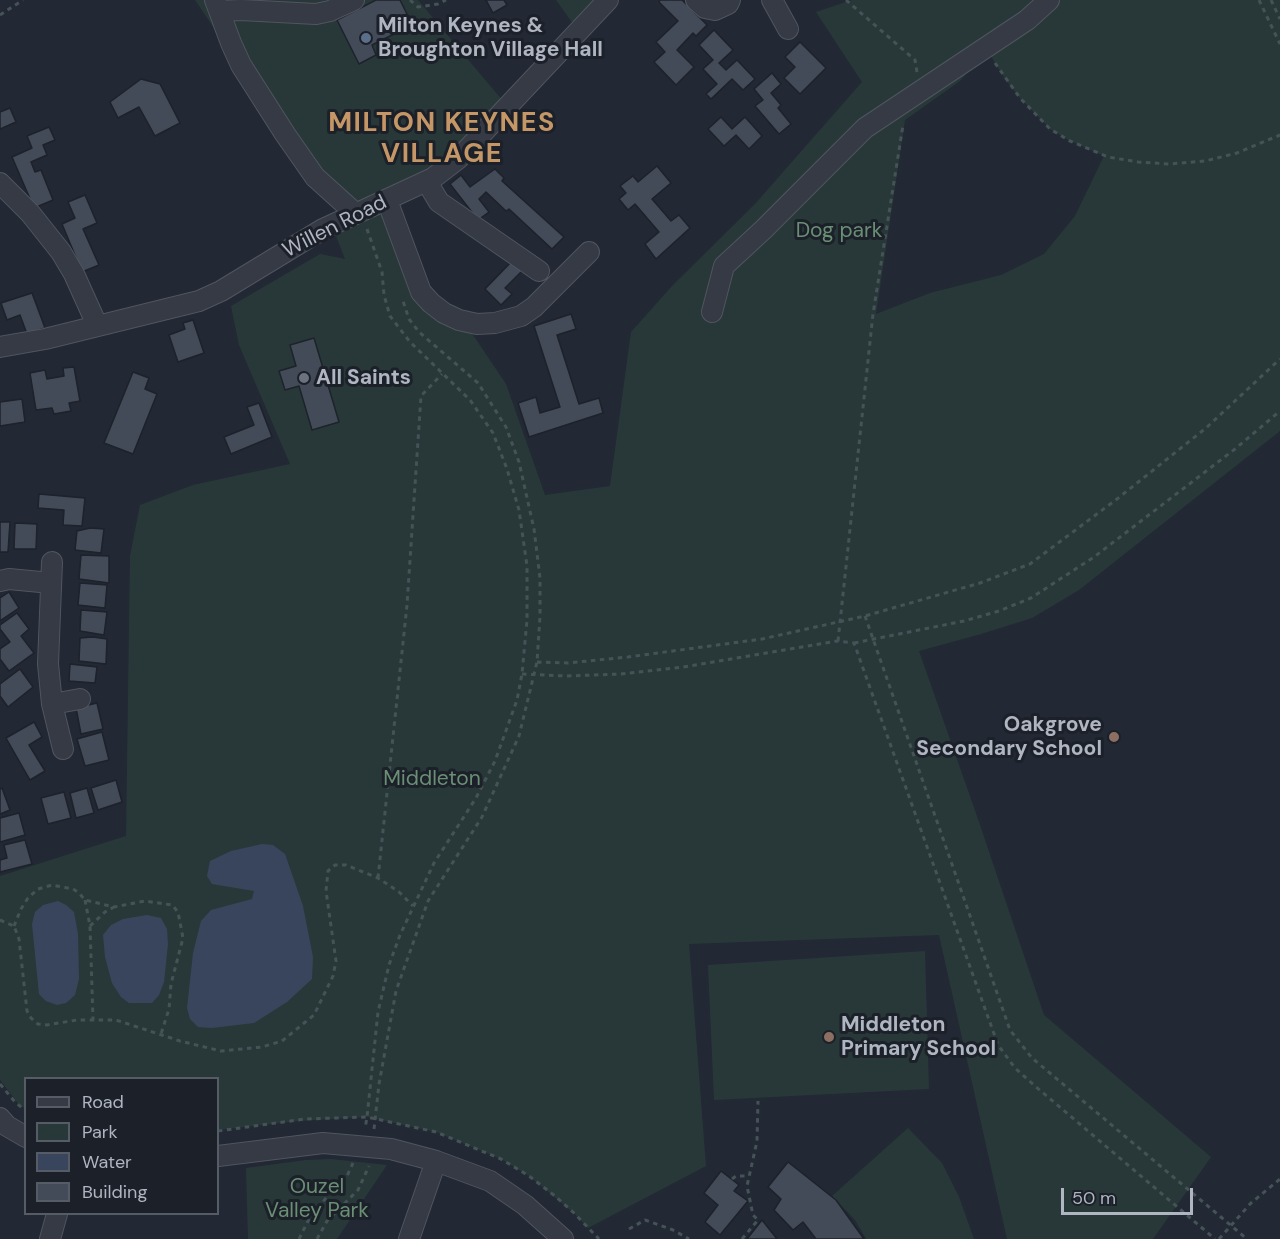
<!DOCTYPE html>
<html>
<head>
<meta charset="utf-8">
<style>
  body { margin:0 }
  #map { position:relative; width:1280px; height:1239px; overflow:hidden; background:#222834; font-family:"DM Sans",sans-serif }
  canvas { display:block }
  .legend { position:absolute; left:24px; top:1077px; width:195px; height:138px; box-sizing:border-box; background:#1b2029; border:2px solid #565c66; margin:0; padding:8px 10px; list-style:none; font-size:18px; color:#afb5c1 }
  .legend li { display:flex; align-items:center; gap:12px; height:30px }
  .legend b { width:30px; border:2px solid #565c66 }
  .scale { position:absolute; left:1061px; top:1188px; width:132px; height:27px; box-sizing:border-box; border:3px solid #afb5c1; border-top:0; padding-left:8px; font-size:18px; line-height:21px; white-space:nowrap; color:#afb5c1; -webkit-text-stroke:4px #1b2029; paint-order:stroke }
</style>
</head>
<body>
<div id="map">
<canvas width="1280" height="1239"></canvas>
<ul class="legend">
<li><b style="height:8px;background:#353a45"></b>Road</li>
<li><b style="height:16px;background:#283839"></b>Park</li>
<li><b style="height:16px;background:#39455c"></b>Water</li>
<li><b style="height:16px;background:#444b58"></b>Building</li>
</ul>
<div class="scale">50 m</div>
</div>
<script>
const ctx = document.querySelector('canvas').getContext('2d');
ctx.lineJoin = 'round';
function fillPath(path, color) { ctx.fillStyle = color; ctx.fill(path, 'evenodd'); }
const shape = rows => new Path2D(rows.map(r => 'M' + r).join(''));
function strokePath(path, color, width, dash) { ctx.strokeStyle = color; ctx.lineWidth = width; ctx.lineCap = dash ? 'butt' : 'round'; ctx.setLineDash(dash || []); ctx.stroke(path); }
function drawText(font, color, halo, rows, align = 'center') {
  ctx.font = font + ' "DM Sans",sans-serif'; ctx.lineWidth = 6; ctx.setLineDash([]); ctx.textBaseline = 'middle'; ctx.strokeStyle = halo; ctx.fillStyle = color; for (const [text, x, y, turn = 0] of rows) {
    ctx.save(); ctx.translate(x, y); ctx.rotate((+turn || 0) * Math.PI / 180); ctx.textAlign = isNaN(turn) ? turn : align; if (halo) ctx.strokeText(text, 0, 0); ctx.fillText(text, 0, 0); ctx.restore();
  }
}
const green = shape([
  [195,0,418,0,508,107,439,175,356,214,312,173],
  [556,0,603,0,576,28],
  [852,0,1280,0,1280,431,1079,590,1032,618,981,634,919,651,979,822,1044,1015,1211,1157,1153,1239,1007,1239,939,935,689,944,706,1166,588,1228,575,1214,529,1176,501,1159,436,1132,367,1117,298,1121,218,1130,218,1078,26,1078,25,1109,17,1102,0,1080,0,876,126,836,130,556,140,505,193,485,290,464,239,345,231,306,320,254,345,259,335,233,384,209,410,279,467,326,506,384,545,495,610,486,631,332,672,286,755,204,862,82,816,12],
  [988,51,1005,79,1020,98,1050,129,1070,141,1104,156,1075,216,1044,254,1001,275,930,293,876,314,905,120,960,81],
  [925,951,929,1089,714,1100,708,965],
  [908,1128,942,1163,959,1197,974,1239,866,1239,855,1220,832,1196],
  [331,1159,387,1165,337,1239,248,1239,246,1168,306,1160]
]);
const water = shape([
  [262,844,273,845,285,854,303,906,313,957,312,979,287,1002,254,1023,212,1028,198,1027,190,1019,187,1008,193,953,201,921,211,910,252,899,254,891,212,884,207,876,210,861,231,851],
  [58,901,66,905,74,912,78,934,79,979,75,995,66,1003,57,1005,46,1001,39,994,32,924,35,912,43,905],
  [147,915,161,918,167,929,168,944,164,982,159,995,152,1003,129,1003,121,997,112,983,105,957,103,935,111,925,123,919]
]);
const building = shape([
  [376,0,400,0,407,14,395,21,400,31,372,45,376,55,359,64,337,20,376,0],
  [486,0,504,0,507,5,493,13,486,0],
  [660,0,682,0,707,25,696,36,693,33,677,50,694,67,676,85,654,62,665,52,656,42,678,21,659,2,660,0],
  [714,30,733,50,719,63,726,70,737,60,755,79,743,90,732,79,711,99,706,94,717,84,703,69,713,60,699,45,714,30],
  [800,42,826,68,800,94,784,78,795,67,785,57,800,42],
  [772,73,781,84,771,93,781,105,778,108,791,124,779,134,755,106,763,100,754,89,772,73],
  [141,79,160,84,180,123,155,136,139,107,118,118,110,102,141,79],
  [10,108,16,122,0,129,0,112,10,108],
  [721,117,732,129,745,117,762,136,749,149,736,135,724,146,708,129,721,117],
  [49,127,55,140,43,145,47,155,31,162,35,172,41,170,53,200,34,208,12,157,32,148,27,136,49,127],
  [657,166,671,183,652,199,671,221,679,215,690,228,656,259,645,244,659,232,635,204,628,210,619,199,626,193,620,186,633,176,638,182,657,166],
  [495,169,504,178,502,181,564,237,552,249,509,209,506,211,486,192,479,199,489,212,478,220,450,184,461,175,470,187,495,169],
  [85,195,97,223,83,229,99,265,82,272,62,224,75,218,68,202,85,195],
  [514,259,524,269,505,288,512,294,501,305,485,289,514,259],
  [32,293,45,328,27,334,20,315,7,320,1,303,32,293],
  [571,314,576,329,557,335,579,404,599,398,603,413,529,437,518,403,536,397,540,413,560,407,534,326,571,314],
  [193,320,204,353,178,362,169,335,185,329,183,323,193,320],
  [314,338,339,422,312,430,299,386,285,390,279,371,296,366,290,345,314,338],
  [74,367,80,401,69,403,71,411,54,414,52,408,36,410,30,373,45,370,47,379,64,376,63,368,74,367],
  [133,372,149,378,145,389,157,394,133,454,104,443,133,372],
  [22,399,25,422,0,426,0,402,22,399],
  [259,403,272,437,231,454,224,437,254,425,247,407,259,403],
  [39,494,85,498,82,526,63,525,64,510,38,508,39,494],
  [0,522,10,522,8,552,0,552,0,522],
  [15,523,37,524,36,549,14,549,15,523],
  [90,528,104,529,101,553,75,550,77,531,90,528],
  [81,555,109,556,109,583,79,579,81,555],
  [80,583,107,585,105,608,78,605,80,583],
  [9,592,19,608,0,621,0,598,9,592],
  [81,610,107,612,104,635,80,631,81,610],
  [17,613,29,629,21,636,34,653,9,671,0,659,0,649,10,642,0,629,0,625,17,613],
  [93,637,107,639,106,664,79,661,80,638,93,637],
  [70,664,97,667,95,683,69,681,70,664],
  [20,669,33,687,8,707,0,696,0,684,20,669],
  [97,703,103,729,81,734,76,708,97,703],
  [34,722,42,737,29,745,45,771,30,780,6,738,34,722],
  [102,732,109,760,85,766,77,739,102,732],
  [116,780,122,802,98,810,91,788,116,780],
  [2,788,10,810,0,814,0,789,2,788],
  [87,788,94,813,76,818,70,793,87,788],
  [64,792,71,818,48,824,41,798,64,792],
  [19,813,25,835,0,842,0,818,19,813],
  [25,840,32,864,0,872,0,860,7,858,4,845,25,840],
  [788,1162,836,1200,864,1239,816,1239,803,1222,793,1230,774,1210,781,1199,768,1187,788,1162],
  [721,1171,739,1185,734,1191,748,1201,720,1235,705,1222,718,1205,704,1193,721,1171],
  [762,1220,777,1239,747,1239,762,1220]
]);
const path = shape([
  [410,0,418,7,438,4,446,0],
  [846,0,915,60,917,72],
  [1259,0,1280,44],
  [1271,0,1280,19],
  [0,15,23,0],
  [995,63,1020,98,1050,129,1070,141,1108,157,1138,162,1169,164,1205,161,1237,153,1280,135],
  [367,229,382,272,384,295,390,316,410,342,470,400,493,433,507,469,519,510,527,566,527,620,522,674,517,700,495,761,476,798,434,863,400,935,389,965,378,1012,367,1117,436,1132,501,1159,529,1176,555,1196,575,1214,599,1239],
  [865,616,1010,1030,1032,1058,1247,1239],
  [838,641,873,314,903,125],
  [854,643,964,621,999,611,1031,598,1094,557,1235,449,1280,411],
  [537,662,568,663,628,657,762,639,865,616,980,583,1030,564,1117,499,1206,428,1280,359],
  [522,674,566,676,621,674,683,667,838,641,854,643,998,1045,1015,1068,1035,1086,1215,1239],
  [378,878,407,605,421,396,442,374],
  [85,900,90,926,93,1020],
  [0,920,14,926,19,939,27,1011,31,1018,38,1024,47,1025,77,1020,116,1020,180,1041,221,1051,262,1047,282,1041,314,1015,333,976,336,961,326,891,328,871,335,865,346,865,378,878,399,892,413,906],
  [14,926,21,909,28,898,38,889,52,885,73,889,79,893,85,900,114,907,145,901,172,905,178,912,183,938,171,984,169,1009,161,1034],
  [90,926,105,912,114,907],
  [0,1084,15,1102,26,1111],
  [374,1129,379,1084,396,991,428,901,482,817,519,736,537,662,540,616,540,578,534,529,519,462,506,427,478,383,419,332,409,319,402,298],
  [218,1131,305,1119,367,1117,365,1129],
  [732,1179,736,1176,749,1176],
  [629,1229,645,1220,673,1230,689,1239],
  [299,1239,308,1221,336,1185,347,1176,353,1163],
  [317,1239,327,1221,358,1190,369,1166],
  [742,1239,758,1220,753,1215,747,1186,757,1141,758,1101],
  [1219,1239,1251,1203,1280,1179]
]);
const minor = shape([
  [215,0,231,43,241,65,285,134,315,177,356,214],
  [696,0,705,8,715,10,728,4,730,0],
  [772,0,788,29],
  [221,11,241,10,316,14,330,11,354,0],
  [427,182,439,202,539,271],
  [0,183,30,213,61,252,74,274,97,325],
  [387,200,421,292,431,303,444,313,459,320,477,324,495,323,521,316,534,307,589,252],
  [712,312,724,266,764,229,865,128,1027,20,1049,0],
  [0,347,45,339,199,301,221,291,323,229,433,178,459,158,608,0],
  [52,562,48,664,52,704,63,749],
  [0,581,9,579,51,583],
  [52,704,80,699],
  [0,1118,7,1126,26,1137],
  [218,1156,323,1143,391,1149,436,1161,490,1181,525,1205,563,1239],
  [50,1239,57,1214],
  [409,1239,436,1161]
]);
const markers = [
  [366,38,6,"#5c6f8a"],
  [304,378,6,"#6b7280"],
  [1114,737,6,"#8d6e63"],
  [829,1037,6,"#8d6e63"]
];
const poiNames = [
  ["Milton Keynes &",378,26],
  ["Broughton Village Hall",378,50],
  ["All Saints",316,378],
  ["Oakgrove",1102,725,"right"],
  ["Secondary School",1102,749,"right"],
  ["Middleton",841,1025],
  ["Primary School",841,1049]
];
const streetNames = [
  ["Willen Road",335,227,-27]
];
const parkNames = [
  ["Dog park",839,231],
  ["Middleton",432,779],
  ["Ouzel",317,1187],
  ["Valley Park",317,1211]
];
const districtNames = [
  ["MILTON KEYNES",442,124],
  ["VILLAGE",442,155]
];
fillPath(green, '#283839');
fillPath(water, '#39455c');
fillPath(building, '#444b58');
strokePath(building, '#1d222b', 1.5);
strokePath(minor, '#50555f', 22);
strokePath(path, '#455357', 3, [4.5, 4.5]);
strokePath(minor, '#353a45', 20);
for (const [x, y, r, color] of markers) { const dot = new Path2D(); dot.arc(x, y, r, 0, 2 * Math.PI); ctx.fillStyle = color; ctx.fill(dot); strokePath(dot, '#1b2029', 2); }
drawText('bold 21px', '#afb5c1', '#1b2029', poiNames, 'left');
drawText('21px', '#afb5c1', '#1b2029', streetNames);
drawText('21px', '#6a8f75', '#1b2029', parkNames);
ctx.letterSpacing = '1.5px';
drawText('bold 27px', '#c59767', '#1b2029', districtNames);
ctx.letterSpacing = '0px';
</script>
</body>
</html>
